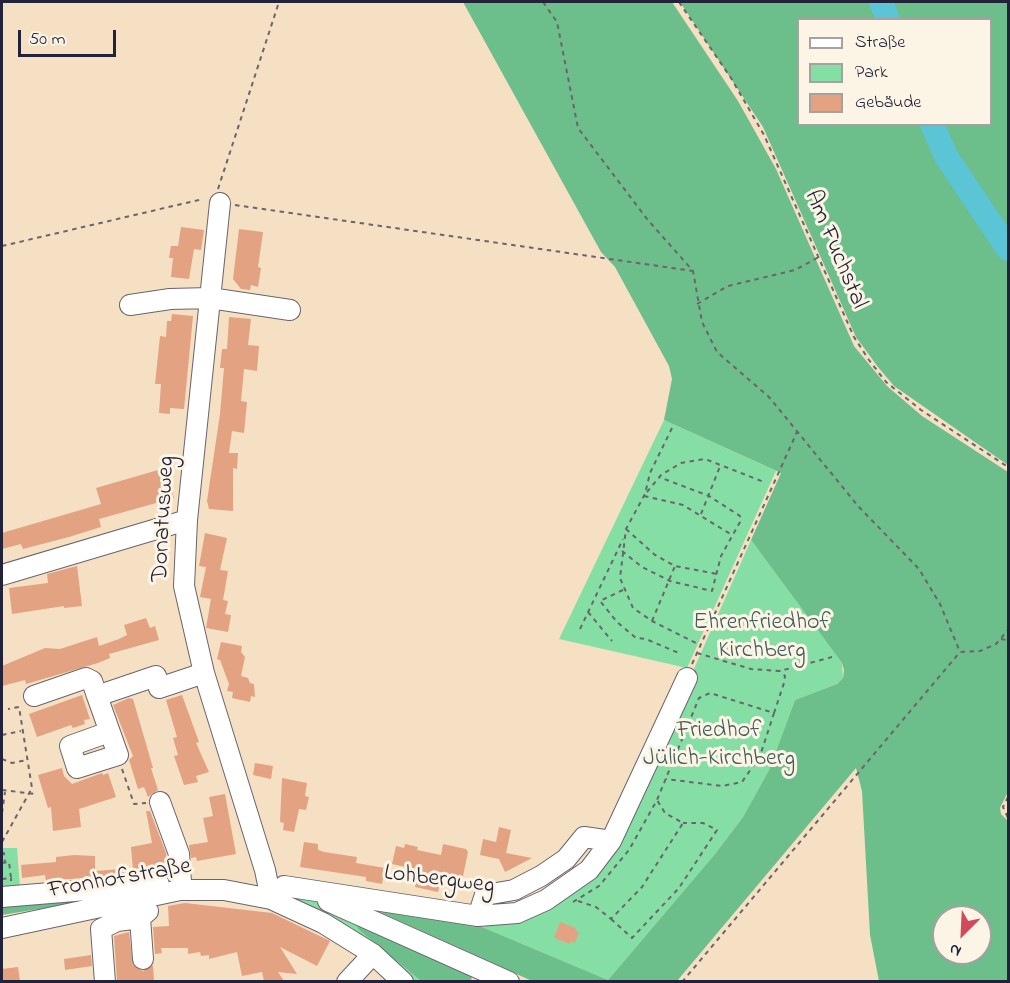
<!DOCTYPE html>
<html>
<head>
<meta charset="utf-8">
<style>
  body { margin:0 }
  #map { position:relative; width:1010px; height:983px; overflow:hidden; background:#f5e0c4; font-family:"Indie Flower",sans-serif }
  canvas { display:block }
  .frame { position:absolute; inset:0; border:3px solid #22223b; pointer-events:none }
  .legend { position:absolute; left:797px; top:18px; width:195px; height:108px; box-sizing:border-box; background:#fcf5e5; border:2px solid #a5a1a1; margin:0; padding:8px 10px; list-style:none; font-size:18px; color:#22223b }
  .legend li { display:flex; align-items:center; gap:12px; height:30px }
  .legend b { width:30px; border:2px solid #a5a1a1 }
  .north { position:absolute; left:932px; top:905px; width:60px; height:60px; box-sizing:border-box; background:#fcf5e5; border:2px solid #a5a1a1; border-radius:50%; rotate:204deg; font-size:16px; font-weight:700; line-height:24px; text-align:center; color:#22223b }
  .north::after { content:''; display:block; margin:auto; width:21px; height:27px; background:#d1495b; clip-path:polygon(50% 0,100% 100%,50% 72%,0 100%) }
  .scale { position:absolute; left:18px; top:30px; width:98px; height:27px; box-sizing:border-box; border:3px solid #22223b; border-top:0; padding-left:8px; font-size:18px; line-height:21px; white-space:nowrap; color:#22223b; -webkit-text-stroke:4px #fcf5e5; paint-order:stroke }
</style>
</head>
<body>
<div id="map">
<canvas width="1010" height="983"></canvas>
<div class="frame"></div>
<ul class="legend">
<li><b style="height:8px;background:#fff"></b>Straße</li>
<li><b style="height:16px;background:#85dfa5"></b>Park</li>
<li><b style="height:16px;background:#e3a281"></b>Gebäude</li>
</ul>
<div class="north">N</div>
<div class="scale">50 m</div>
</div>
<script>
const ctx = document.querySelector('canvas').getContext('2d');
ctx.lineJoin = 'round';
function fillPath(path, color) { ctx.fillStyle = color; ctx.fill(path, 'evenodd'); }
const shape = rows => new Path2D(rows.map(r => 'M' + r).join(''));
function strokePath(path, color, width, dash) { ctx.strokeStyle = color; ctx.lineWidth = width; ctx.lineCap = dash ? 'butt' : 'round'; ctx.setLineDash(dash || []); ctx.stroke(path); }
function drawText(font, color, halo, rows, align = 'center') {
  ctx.font = font + ' "Indie Flower",sans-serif'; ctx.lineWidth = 6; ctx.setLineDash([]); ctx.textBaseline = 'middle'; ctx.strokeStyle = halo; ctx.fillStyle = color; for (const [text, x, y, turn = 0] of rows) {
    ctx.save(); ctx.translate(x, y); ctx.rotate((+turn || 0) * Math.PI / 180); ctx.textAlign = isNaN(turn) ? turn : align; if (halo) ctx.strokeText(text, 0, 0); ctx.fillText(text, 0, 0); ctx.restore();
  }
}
const green = shape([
  [664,420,776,471,687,668,559,639],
  [751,540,842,663,843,678,837,684,795,700,769,770,743,817,715,854,608,980,482,927,536,911,623,829],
  [2,848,17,848,20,887,2,888],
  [298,897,307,898,378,928,359,930,421,981,414,981,382,952,296,900]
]);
const forest = shape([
  [463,2,672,2,738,101,776,169,854,346,887,386,922,416,1008,472,1008,792,1000,808,1001,814,1008,821,1008,981,879,981,870,935,862,791,856,768,677,981,532,981,375,910,482,927,608,980,715,854,743,817,769,770,795,700,837,684,843,678,844,670,842,663,751,540,781,473,664,420,672,379,669,366,615,267,601,252],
  [944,917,980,917,980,953,944,953],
  [680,2,1008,2,1008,465,894,386,878,367,856,337,763,127],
  [798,20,990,20,990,124,798,124],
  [154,890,2,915,2,900],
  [354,921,473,972,471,981,421,981,359,930]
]);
const river = shape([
  [881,2,888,20],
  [932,124,946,156,1008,249]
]);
const building = shape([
  [181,227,204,230,201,250,194,249,189,279,171,277,173,258,169,258,171,246,178,246],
  [239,229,263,232,258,267,261,268,258,287,251,285,250,290,241,289,233,279],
  [172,314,193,316,184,409,170,408,170,414,159,413,161,384,155,384,160,336,166,337,167,321,171,321],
  [229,317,251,319,248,345,259,346,257,371,244,369,241,401,247,402,244,433,232,431,229,453,238,453,237,469,233,468,233,511,209,509,207,501,220,414,224,368,220,368,222,349,227,349],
  [165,468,174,498,99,519,101,527,69,537,23,549,21,544,2,549,2,533,101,504,96,488],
  [205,533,227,538,220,570,228,571,223,600,228,601,225,614,231,615,228,632,206,628,211,599,200,597,206,567,199,566],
  [77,566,82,606,64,608,64,606,12,614,9,588,48,583,47,574],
  [146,618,150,628,155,626,159,640,109,654,110,658,98,663,26,684,25,680,2,686,2,666,45,648,60,649,97,637,99,646,119,639,127,635,124,625],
  [221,642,242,646,241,652,245,657,241,676,248,678,250,683,254,684,255,697,251,696,250,702,232,698,233,692,227,691,229,684,220,660,217,659],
  [82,695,90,719,84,720,85,724,73,728,71,725,37,737,29,714],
  [182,695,199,742,196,743,209,772,196,776,198,782,184,785,174,756,178,755,173,738,177,737,166,700],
  [129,698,133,699,153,768,151,768,158,790,148,797,144,787,138,789,129,760,133,756,113,705],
  [255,763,273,766,271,779,253,775],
  [62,768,64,776,72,784,102,773,103,775,108,773,116,797,79,809,81,827,53,831,51,807,48,808,38,775],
  [282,778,307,783,305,796,309,797,306,810,299,809,294,832,283,830,284,823,280,822],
  [225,794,236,854,197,861,196,857,191,858,189,845,208,842,203,818,213,816,209,797],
  [146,811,150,811,166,853,169,877,158,872,46,881,45,875,22,878,21,865,56,862,56,857,74,855,95,856,95,871,122,869,121,867,133,870,131,847,152,843],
  [499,827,511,830,506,853,532,858,505,872,499,859,480,855,483,839,496,842],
  [304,842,318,844,318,850,324,852,357,857,356,863,385,868,382,884,366,881,366,877,300,867],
  [405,844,418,847,417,850,441,855,443,844,466,849,468,852,463,876,460,879,442,875,438,892,415,887,419,870,392,864,396,846,404,848],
  [185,903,272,913,330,941,317,966,280,947,297,974,278,972,284,981,264,981,262,972,242,976,237,952,209,959,209,955,201,956,200,952,188,954,188,948,161,948,162,953,155,954,153,927,169,926,168,906],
  [560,922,576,928,575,930,579,932,575,943,571,941,570,944,554,938],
  [129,932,133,965,143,971,153,965,154,981,117,981,114,936],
  [91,955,92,966,65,970,64,959],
  [18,967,20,981,2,981,2,969]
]);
const path = shape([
  [543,2,557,22,578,128,647,219,693,271,702,322,717,352,769,397,858,506,919,569,940,604,960,652],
  [679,2,731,78,764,135,854,337,869,360,886,382,921,410,1008,467],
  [218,189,279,2],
  [235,205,693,271],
  [2,246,203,199],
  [697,304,728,286,795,270,819,257],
  [672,428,650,473,645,494,626,529,620,578,633,608,652,621,700,645],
  [647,492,661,475,681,463,705,459,764,482],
  [644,496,683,505,732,535],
  [701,514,721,464],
  [626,529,655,555,675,566,717,574],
  [622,551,642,567,670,581,712,591,721,556,740,522,740,516,709,496,659,477],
  [623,590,600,601,617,622,636,638,646,639,681,654],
  [588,612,612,641],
  [652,621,675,566],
  [580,629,623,539],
  [1001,639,1008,640],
  [697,653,751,669,780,671,832,657],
  [692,664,797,432],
  [774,713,784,683,785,676,780,671],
  [2,735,21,731],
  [2,753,2,754],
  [2,759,12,763,27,760],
  [122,769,134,804,146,803],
  [2,790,35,794],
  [1008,797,1003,807,1008,818],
  [2,813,5,792],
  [2,842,32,788,19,707,8,709],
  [2,854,4,853,5,862],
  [2,863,9,862,11,878],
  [2,879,11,878,11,881],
  [578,901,596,907,611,919,642,887,683,823,665,813,657,800],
  [573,902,599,886,629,850,657,800,699,698,710,693,774,713,760,756,742,782,722,786,666,779],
  [611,919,632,938,679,888,717,830,703,823,683,823],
  [682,982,960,652,980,651,996,644,1008,630]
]);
const minor = shape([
  [220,203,187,520,184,586,204,673,265,870,271,899],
  [130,305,170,299,210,298,290,310],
  [2,575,187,520],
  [34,696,86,678,92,681,97,696],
  [109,732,70,746,77,768,118,755,97,696,156,676,159,688,204,673],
  [160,802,179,854,181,882],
  [2,897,159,884],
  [271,899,284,886,478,916,517,913,546,900,589,870,611,841,687,678],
  [328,901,509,982],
  [478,916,485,895,514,890,541,876,566,859,584,837,611,841],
  [2,928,180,890,224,890,271,899,323,923,373,954,403,982],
  [143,959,140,918,148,911],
  [105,982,101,929,117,921,140,918],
  [347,982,373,954]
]);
const streetNames = [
  ["Am Fuchstal",834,250,67],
  ["Donatusweg",165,519,-87],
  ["Fronhofstraße",120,880,-10],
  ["Lohbergweg",439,881,7]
];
const parkNames = [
  ["Ehrenfriedhof",762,624],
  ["Kirchberg",762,652],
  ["Friedhof",719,732],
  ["Jülich-Kirchberg",719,760]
];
fillPath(green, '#85dfa5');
fillPath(forest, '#6cbe8a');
strokePath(river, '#5bc5d6', 24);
fillPath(building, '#e3a281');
strokePath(minor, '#6c646b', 22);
strokePath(path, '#6c646b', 2, [4.5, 4.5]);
strokePath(minor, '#fff', 20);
drawText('24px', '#22223b', '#fcf5e5', streetNames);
drawText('24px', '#405b5b', '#fcf5e5', parkNames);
</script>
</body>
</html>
